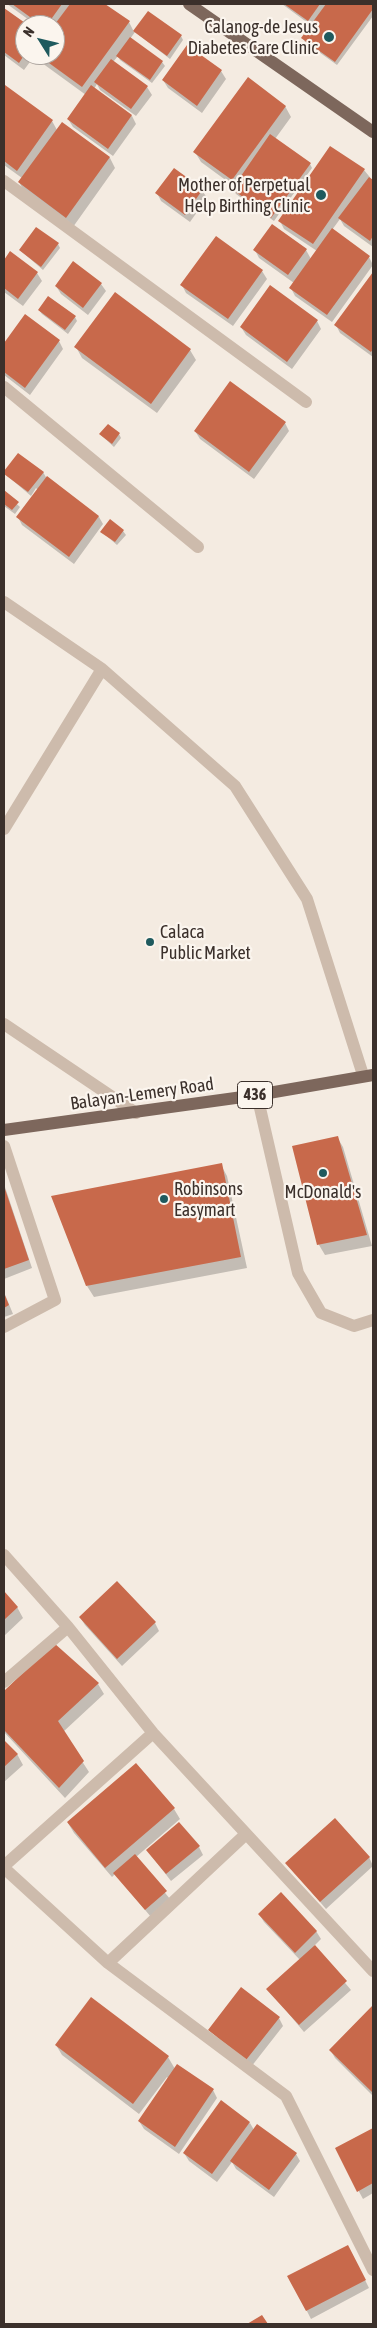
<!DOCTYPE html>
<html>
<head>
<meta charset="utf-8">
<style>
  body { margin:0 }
  #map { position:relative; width:377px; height:2328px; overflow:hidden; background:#f4ebe1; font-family:"Asap Condensed",sans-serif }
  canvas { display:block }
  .frame { position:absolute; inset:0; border:5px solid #3b302b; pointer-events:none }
  .north { position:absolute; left:15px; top:15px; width:50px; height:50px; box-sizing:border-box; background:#fbf5ee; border:1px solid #aea6a0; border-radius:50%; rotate:306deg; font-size:14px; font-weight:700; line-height:20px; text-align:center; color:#3b302b }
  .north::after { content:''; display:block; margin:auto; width:18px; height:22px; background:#1f5a5e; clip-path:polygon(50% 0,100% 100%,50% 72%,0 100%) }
</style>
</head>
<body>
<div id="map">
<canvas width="377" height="2328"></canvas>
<div class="frame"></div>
<div class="north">N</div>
</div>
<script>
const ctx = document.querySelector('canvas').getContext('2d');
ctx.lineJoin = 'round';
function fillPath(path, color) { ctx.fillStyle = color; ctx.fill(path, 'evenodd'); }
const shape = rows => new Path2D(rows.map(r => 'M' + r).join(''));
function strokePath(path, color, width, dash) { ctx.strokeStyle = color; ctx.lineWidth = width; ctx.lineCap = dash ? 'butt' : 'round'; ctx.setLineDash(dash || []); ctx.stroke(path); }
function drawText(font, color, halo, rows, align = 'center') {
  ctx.font = font + ' "Asap Condensed",sans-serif'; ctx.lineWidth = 4.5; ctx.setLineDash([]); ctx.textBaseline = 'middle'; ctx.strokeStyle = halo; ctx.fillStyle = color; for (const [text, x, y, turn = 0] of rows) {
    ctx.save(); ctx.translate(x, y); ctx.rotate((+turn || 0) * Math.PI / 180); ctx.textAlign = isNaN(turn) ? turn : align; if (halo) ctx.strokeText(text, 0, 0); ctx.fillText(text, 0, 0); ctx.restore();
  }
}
const shadow = shape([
  [7,4,103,4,129,22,134,32,148,12,181,36,183,40,170,59,135,32,130,39,162,62,165,66,152,83,120,60,118,56,113,62,147,87,152,95,136,116,100,90,97,84,94,89,132,116,136,124,113,156,73,127,68,119,86,95,42,63,38,55,55,55,55,25,36,25],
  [282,4,373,4,373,16,337,65,305,42,303,38,312,26],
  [4,9,26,25,25,55,35,55,24,70,4,55],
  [188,47,221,71,226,79,202,113,168,88,163,80],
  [5,87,52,121,57,130,62,123,110,158,115,168,73,227,25,193,19,182,22,178,4,165],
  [285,106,291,117,275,139,310,164,312,168,274,221,236,194,233,189,235,187,201,162,195,152],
  [174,169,202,190,207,198,190,222,161,201,157,193],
  [364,170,373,181,373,247,344,226,340,219,332,230,369,257,373,265,332,322,295,296,291,288,294,283,259,258,255,250,306,250,311,259,317,251,284,229,280,221],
  [216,238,262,271,267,279,233,326,186,293,182,285],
  [58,244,60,248,43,270,20,250],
  [11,253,37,273,42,281,23,306,4,292,4,262],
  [373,274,373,357,340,333,336,325],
  [101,284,106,291,88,315,61,294,56,286],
  [115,294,190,350,196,360,157,413,82,358,76,347],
  [39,310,75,317,77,321,68,334,42,314],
  [25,316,59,341,63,349,30,395,4,375,4,345],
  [317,321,321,329,292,369,246,335,241,327],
  [285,423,289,431,254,479,200,439,195,431],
  [119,434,121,438,114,447,101,435],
  [18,454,43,472,47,479,99,517,103,524,74,564,22,525,18,517,38,490,36,488,31,496,4,473],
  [4,492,20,507,15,514,4,506],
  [123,531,126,535,117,545,102,532],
  [337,1137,343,1147,372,1246,325,1255,319,1245,294,1147],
  [221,1165,227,1176,247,1268,94,1297,87,1286],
  [4,1184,32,1268,4,1279],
  [4,1292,13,1314,4,1317],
  [117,1583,155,1623,159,1631,122,1666,85,1625,80,1617],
  [4,1593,17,1607,23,1618,4,1636],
  [54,1645,98,1684,104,1694,63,1732,89,1772,65,1798,4,1732,4,1692],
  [4,1742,17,1754,23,1765,4,1782],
  [174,1809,180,1819,136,1857,170,1899,151,1917,115,1874,112,1877,74,1833,68,1823],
  [199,1847,203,1855,171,1881,147,1850],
  [369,1857,373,1866,326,1909,287,1863],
  [259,1914,316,1931,321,1939,314,1946,351,1990,304,2032,268,1989,300,1960,264,1922],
  [373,2007,373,2096,335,2058,331,2051],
  [279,2018,283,2026,251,2067,214,2038],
  [56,2045,168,2057,175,2069,213,2090,217,2098,179,2154,144,2129,139,2121,168,2078,167,2077,139,2114,62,2055],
  [250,2123,254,2130,296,2154,300,2161,274,2197,236,2169,232,2162,217,2182,189,2161,184,2153],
  [373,2130,373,2193,363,2199,336,2149],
  [352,2254,369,2288,311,2319,289,2276]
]);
const building = shape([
  [12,4,62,4,47,25,41,25],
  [70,4,105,4,130,21,82,87,38,55,55,55,55,24],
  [284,4,320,4,308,21],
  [326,4,373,4,373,9,335,62,301,38],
  [4,8,28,25,25,25,25,54,19,63,4,52],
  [148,11,182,35,167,56,133,31],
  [130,37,163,61,150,80,116,56],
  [187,45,222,70,197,106,162,80],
  [111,59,148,86,131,109,94,82],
  [248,77,286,106,232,180,193,152],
  [5,85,53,120,17,171,4,161],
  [91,85,132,115,108,149,67,119],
  [62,122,110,157,66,218,18,182],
  [270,134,311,163,271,218,232,189],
  [330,146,365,169,313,244,278,221],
  [174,168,203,189,185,215,155,193],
  [369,177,373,180,373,236,370,241,338,218],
  [272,224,307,249,288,275,253,250],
  [36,227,59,243,41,267,19,250],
  [332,228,370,256,327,315,289,288],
  [216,236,263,270,228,319,180,285],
  [10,251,38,272,18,299,4,288,4,260],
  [73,261,102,283,83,308,55,286],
  [373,272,373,349,371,352,334,325],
  [270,285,318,320,287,362,240,327],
  [115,292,191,349,151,404,74,347],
  [48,296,76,316,65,330,38,310],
  [25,314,60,340,25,388,4,372,4,343],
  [230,381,286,422,249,472,194,431],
  [108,424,120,433,112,444,99,434],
  [18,453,44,472,28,492,4,474,4,471],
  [47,476,99,516,69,557,16,517],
  [4,490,19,502,12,510,4,504],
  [110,519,124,530,115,542,100,532],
  [338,1136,367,1235,317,1245,292,1146],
  [222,1163,241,1257,86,1286,51,1196],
  [4,1186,29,1260,4,1269],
  [4,1293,9,1305,4,1308],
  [117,1581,156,1622,117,1659,79,1617],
  [4,1591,18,1607,4,1620],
  [54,1643,99,1683,58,1721,84,1761,59,1788,4,1730,4,1691],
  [4,1740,18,1754,4,1767],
  [136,1763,175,1808,105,1868,67,1822],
  [335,1818,370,1857,320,1902,285,1863],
  [179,1822,200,1846,166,1874,146,1850],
  [135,1854,167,1891,145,1910,113,1873],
  [281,1892,317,1931,295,1953,258,1914],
  [315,1945,347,1981,299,2025,266,1989],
  [241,1987,280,2017,246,2060,208,2030],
  [91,1997,169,2056,133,2104,55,2045],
  [373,2005,373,2091,372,2092,329,2050],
  [177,2064,214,2089,175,2147,138,2121],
  [221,2100,250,2122,212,2174,183,2153],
  [257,2124,297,2153,269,2190,230,2161],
  [373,2128,373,2183,357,2192,335,2148],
  [348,2245,366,2280,306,2311,287,2276],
  [262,2315,268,2324,247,2324]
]);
const minor = shape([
  [4,181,306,402],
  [4,387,198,547],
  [4,602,102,669,235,786,307,899,363,1075],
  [4,829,102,669],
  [4,1024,136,1113],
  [257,1095,298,1273,321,1313,354,1326,373,1320],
  [4,1146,55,1300,4,1327],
  [4,1555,68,1627,153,1733,373,1971],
  [4,1682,68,1627],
  [4,1866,153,1733],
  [4,1868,108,1963,286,2096,373,2270],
  [108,1963,246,1834]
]);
const major = shape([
  [189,4,373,132],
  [4,1130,257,1095,373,1075]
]);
const markers = [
  [329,37,6,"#1f5a5e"],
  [321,195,6,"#1f5a5e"],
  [150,942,5,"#1f5a5e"],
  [323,1173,5,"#1f5a5e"],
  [164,1199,5,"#1f5a5e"]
];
const shields = [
  [255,1095,35]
];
const shieldNames = [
  ["436",255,1095]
];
const poiNames = [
  ["Calanog-de Jesus",318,27],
  ["Diabetes Care Clinic",318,48],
  ["Mother of Perpetual",310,185],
  ["Help Birthing Clinic",310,206],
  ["Calaca",160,932,"left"],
  ["Public Market",160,953,"left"],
  ["Robinsons",174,1189,"left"],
  ["Easymart",174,1210,"left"],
  ["McDonald's",323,1192,"center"]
];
const streetNames = [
  ["Balayan-Lemery Road",142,1094,-8]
];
fillPath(shadow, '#0003');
fillPath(building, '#c8694b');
strokePath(minor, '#cdbbac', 12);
strokePath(major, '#7d675c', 12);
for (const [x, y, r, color] of markers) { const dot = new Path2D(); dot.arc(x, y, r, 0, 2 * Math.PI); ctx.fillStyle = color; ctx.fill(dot); strokePath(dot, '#fbf5ee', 2); }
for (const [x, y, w] of shields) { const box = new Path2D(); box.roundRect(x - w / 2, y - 13.5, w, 27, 4); ctx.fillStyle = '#fbf5ee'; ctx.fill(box); strokePath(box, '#3b302b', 1); }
drawText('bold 16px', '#3b302b', null, shieldNames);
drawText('18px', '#3b302b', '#fbf5ee', poiNames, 'right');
drawText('18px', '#3b302b', '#fbf5ee', streetNames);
</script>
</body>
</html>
